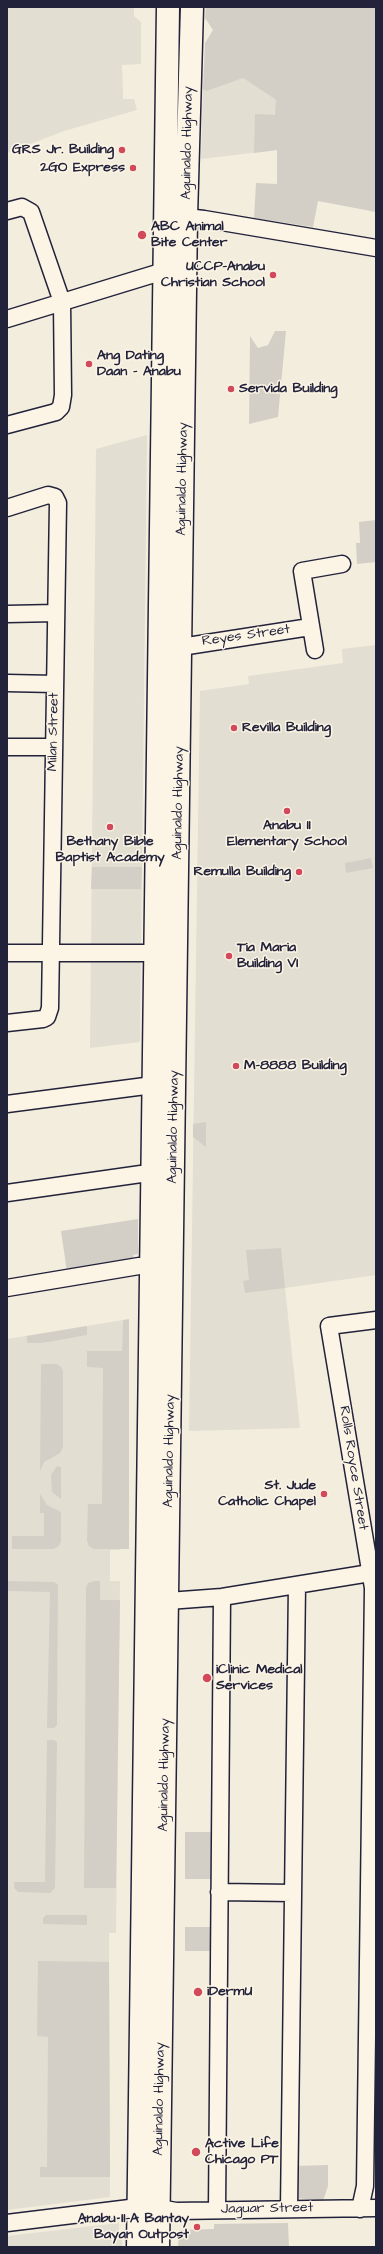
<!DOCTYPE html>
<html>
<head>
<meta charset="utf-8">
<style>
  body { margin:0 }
  #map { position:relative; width:383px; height:2254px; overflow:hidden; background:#f3edde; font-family:"Architects Daughter",sans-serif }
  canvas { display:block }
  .frame { position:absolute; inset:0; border:8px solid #22223b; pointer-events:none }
</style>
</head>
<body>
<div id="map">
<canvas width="383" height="2254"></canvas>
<div class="frame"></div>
</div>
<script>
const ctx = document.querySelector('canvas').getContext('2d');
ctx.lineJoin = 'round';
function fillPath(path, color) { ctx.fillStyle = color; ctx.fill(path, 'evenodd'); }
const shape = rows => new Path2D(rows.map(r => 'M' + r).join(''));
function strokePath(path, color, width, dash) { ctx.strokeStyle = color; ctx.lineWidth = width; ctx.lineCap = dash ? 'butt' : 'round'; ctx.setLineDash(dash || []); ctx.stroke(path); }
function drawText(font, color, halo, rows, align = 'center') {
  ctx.font = font + ' "Architects Daughter",sans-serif'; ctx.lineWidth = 3; ctx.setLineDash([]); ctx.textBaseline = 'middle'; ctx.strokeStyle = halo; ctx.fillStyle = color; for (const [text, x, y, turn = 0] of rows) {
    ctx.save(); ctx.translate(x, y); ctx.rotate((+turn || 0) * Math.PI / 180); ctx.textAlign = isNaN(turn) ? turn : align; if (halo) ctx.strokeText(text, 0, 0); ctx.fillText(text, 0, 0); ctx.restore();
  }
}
const built = shape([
  [7,7,134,7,134,16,141,22,141,64,122,65,123,91,123,99,134,99,137,110,64,131,7,153],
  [243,78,276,100,277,150,201,159,203,89],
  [147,435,140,1042,90,1048,96,449],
  [376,645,376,1275,285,1288,300,1428,189,1431,200,691,249,684,248,676,343,663,342,649],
  [123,1320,120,1550,110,1550,110,1581,120,1581,116,1933,109,1933,110,2197,7,2210,7,1339],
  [119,2223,119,2232,122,2232,122,2247,7,2247,7,2236]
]);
const green = shape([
  [206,7,376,7,376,212,318,201,313,227,254,218,256,183,277,184,277,150,254,153,255,114,275,115,276,100,243,78,215,88,206,91,203,89,205,43,213,30,205,18],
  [275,331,286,331,278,417,249,424,250,336,258,348,268,345],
  [376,520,376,562,357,564,356,543,360,543,359,522],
  [371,858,373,868,346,873,345,863],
  [92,867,142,867,141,889,91,889],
  [206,1122,206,1147,193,1137,193,1124],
  [138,1219,138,1254,133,1255,134,1260,67,1272,61,1231],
  [281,1248,285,1288,245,1293,243,1281,249,1280,246,1250],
  [129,1319,129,1549,94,1549,89,1546,87,1541,88,1504,102,1504,103,1368,87,1367,87,1351,122,1351,123,1320],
  [87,1326,87,1335,42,1343,27,1343,27,1336],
  [41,1364,57,1364,61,1367,63,1371,63,1447,60,1453,44,1462,40,1471],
  [57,1466,61,1467,61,1499,52,1492,51,1475],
  [40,1494,47,1505,61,1512,61,1541,59,1546,53,1549,12,1549,12,1536,44,1536,44,1513,40,1513],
  [7,1581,54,1582,58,1585,57,1725,54,1728,47,1728,50,1592,7,1591],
  [94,1581,100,1581,100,1600,120,1600,116,1888,84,1888,86,1588,88,1583],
  [47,1740,54,1740,57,1742,55,1888,50,1893,18,1892,14,1888,14,1882,45,1882],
  [185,1832,215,1832,215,1879,185,1879],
  [46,1915,87,1915,87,1925,43,1924,43,1918],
  [185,1927,214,1927,214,1951,185,1951],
  [38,1961,109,1962,110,2177,40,2177,40,2167,47,2167,48,2037,37,2036],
  [328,2165,328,2186,323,2201,296,2198,295,2166],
  [288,2223,289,2247,178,2247,179,2230,214,2229,214,2224]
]);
const minor = shape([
  [7,211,22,207,31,212,62,302,63,395,61,407,56,412,7,425],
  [176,216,204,219,376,248],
  [7,319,164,271,174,271],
  [7,508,48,495,55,497,58,503,50,1008,47,1017,43,1019,7,1023],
  [7,614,56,613],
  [181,647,310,627],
  [315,650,302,571,342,564],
  [7,683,55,684],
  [7,747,54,747],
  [7,953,165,953],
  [7,1104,153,1085],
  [7,1193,141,1174,162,1175],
  [7,1288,139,1266,162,1266],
  [168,1601,222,1597,370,1573],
  [219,1892,293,1893],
  [289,2209,297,1585],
  [360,2209,365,2186,373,1588,329,1326,376,1320],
  [217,2210,222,1597],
  [7,2223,138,2207,159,2208,176,2211,376,2208]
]);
const highway = shape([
  [138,2247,168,7],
  [158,2247,186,217,192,7]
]);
const markers = [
  [122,150,4,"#d1495b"],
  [133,168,4,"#d1495b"],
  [142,235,5,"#d1495b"],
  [273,275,4,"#d1495b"],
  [89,364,4,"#d1495b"],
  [231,389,4,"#d1495b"],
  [234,728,4,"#d1495b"],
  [287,811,4,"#d1495b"],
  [110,827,4,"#d1495b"],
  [299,872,4,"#d1495b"],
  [229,956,4,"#d1495b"],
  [236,1066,4,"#d1495b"],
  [324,1494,4,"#d1495b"],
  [207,1678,5,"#d1495b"],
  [198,1992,5,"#d1495b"],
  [196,2152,5,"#d1495b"],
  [197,2227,4,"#d1495b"]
];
const streetNames = [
  ["Aguinaldo Highway",188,143,-89],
  ["Aguinaldo Highway",183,479,-89],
  ["Reyes Street",246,636,-8],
  ["Milan Street",54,732,-89],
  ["Aguinaldo Highway",179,803,-89],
  ["Aguinaldo Highway",174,1127,-89],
  ["Aguinaldo Highway",170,1451,-89],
  ["Rolls Royce Street",353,1468,81],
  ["Aguinaldo Highway",165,1775,-89],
  ["Aguinaldo Highway",160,2099,-89],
  ["Jaguar Street",267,2209,-1]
];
const poiNames = [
  ["GRS Jr. Building",114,150,"right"],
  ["2GO Express",125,168,"right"],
  ["ABC Animal",151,227],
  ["Bite Center",151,243],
  ["UCCP-Anabu",265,267,"right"],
  ["Christian School",265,283,"right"],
  ["Ang Dating",97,356],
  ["Daan - Anabu",97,372],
  ["Servida Building",239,389],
  ["Revilla Building",242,728],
  ["Anabu II",287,826,"center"],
  ["Elementary School",287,842,"center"],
  ["Bethany Bible",110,842,"center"],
  ["Baptist Academy",110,858,"center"],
  ["Remulla Building",291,872,"right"],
  ["Tia Maria",237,948],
  ["Building VI",237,964],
  ["M-8888 Building",244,1066],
  ["St. Jude",316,1486,"right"],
  ["Catholic Chapel",316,1502,"right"],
  ["iClinic Medical",216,1670],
  ["Services",216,1686],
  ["iDermU",207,1992],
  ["Active Life",205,2144],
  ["Chicago PT",205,2160],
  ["Anabu II-A Bantay",189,2219,"right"],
  ["Bayan Outpost",189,2235,"right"]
];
fillPath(built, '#e3ded2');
fillPath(green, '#d4cfc6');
strokePath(minor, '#22223b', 19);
strokePath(highway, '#22223b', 25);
strokePath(minor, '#fcf5e5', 16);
strokePath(highway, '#fcf5e5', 22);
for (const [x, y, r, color] of markers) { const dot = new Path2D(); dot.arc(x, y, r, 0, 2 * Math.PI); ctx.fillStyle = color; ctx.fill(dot); strokePath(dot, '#fcf5e5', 1.5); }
drawText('14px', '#22223b', '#fcf5e5', streetNames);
drawText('bold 14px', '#22223b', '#fcf5e5', poiNames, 'left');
</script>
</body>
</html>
